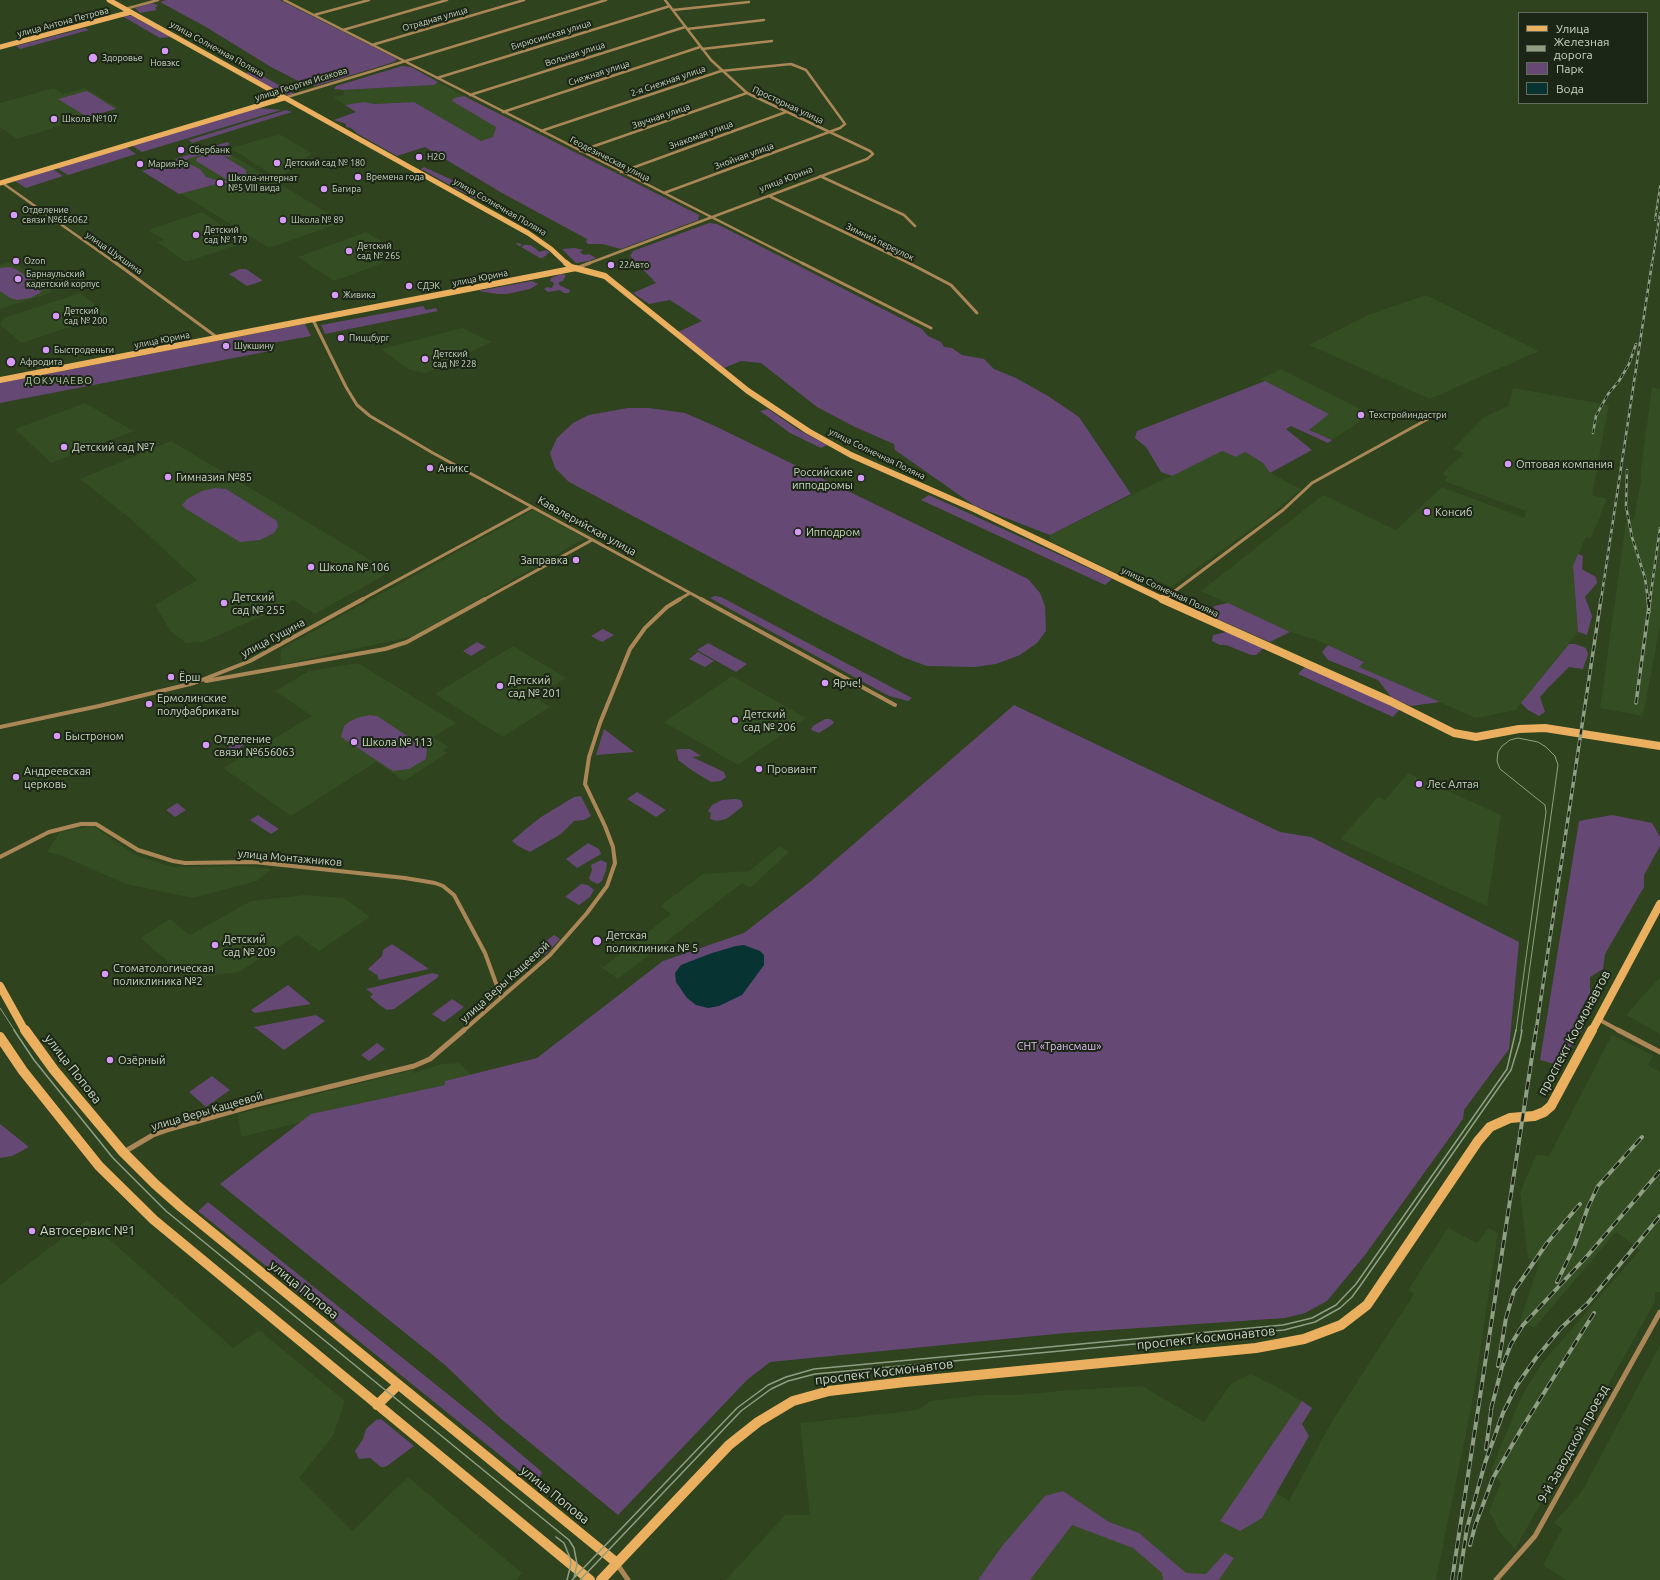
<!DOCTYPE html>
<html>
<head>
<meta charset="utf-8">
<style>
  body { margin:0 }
  #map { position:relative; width:1660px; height:1580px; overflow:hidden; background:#2e431e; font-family:Ubuntu,sans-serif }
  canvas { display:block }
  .legend { position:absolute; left:1518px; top:12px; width:130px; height:92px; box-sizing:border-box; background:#1c2616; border:1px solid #626d5b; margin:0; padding:5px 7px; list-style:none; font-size:12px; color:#cad7c2 }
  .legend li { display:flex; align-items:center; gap:8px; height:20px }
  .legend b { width:20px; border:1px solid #626d5b }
</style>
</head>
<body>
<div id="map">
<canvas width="1660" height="1580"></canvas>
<ul class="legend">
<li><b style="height:5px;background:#eab060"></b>Улица</li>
<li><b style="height:5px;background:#8f9f84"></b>Железная дорога</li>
<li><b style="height:11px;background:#664875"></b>Парк</li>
<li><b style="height:11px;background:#073332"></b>Вода</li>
</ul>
</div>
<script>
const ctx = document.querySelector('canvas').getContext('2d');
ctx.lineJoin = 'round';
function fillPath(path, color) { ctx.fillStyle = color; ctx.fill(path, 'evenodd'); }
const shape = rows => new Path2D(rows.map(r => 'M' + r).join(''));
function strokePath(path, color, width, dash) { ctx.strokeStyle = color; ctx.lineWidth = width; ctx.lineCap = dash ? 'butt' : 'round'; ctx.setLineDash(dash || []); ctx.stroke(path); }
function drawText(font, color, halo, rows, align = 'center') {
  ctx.font = font + ' Ubuntu,sans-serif'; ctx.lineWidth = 4; ctx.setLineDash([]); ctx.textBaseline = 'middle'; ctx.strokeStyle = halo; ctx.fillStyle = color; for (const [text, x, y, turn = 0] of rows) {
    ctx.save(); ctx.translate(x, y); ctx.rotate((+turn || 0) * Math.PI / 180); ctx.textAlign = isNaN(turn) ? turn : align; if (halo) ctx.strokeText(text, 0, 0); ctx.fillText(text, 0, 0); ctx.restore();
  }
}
const built = shape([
  [438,82,464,96,455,98,453,101,496,127,493,137,481,142,414,102,374,104,364,102,345,105,332,97,344,95,343,90,434,85],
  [54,88,63,94,85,88,119,108,17,139,0,127,0,103],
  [279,134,312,153,289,172,275,177,231,148],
  [220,148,343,222,269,248,146,172],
  [202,212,247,242,186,262,157,242,164,240,148,230],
  [366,232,387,244,379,259,383,263,334,281,298,257],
  [13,261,53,292,0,309,0,265],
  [80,293,108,314,22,343,0,325,4,318],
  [1426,295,1539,351,1430,399,1309,345,1368,315],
  [462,328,492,342,426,373,409,370,381,349],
  [1281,369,1370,414,1332,440,1308,430,1328,414,1261,379],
  [1652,387,1660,389,1660,626,1643,716,1600,708,1626,522,1634,519,1641,481,1641,469],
  [1513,388,1609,405,1592,495,1607,499,1591,538,1586,537,1573,566,1578,632,1516,710,1476,718,1358,667,1364,661,1314,639,1290,632,1201,591,1323,495,1396,530,1442,487,1525,518,1526,511,1444,481,1448,477,1442,474,1464,453,1453,449,1484,417,1508,406],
  [85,403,134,431,51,463,15,429],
  [171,441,309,523,390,572,315,614,293,600,276,610,203,642,186,643,171,632,155,605,197,580,132,520,80,479],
  [1222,451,1236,457,1245,452,1263,463,1270,473,1301,489,1271,515,1171,587,1151,577,1139,584,1050,541,1050,535],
  [533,510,585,538,415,636,280,665,281,649],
  [513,646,566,678,534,697,550,707,503,737,435,694],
  [358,663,456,723,433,737,448,747,443,750,447,753,404,781,376,762,291,816,223,768,312,716,275,691,309,671],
  [732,676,806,718,738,765,664,722],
  [1408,773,1501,815,1487,906,1340,839,1378,797,1385,800],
  [93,826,135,855,173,867,246,866,272,869,257,881,193,898,126,884,60,855,47,852,60,832],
  [780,846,789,852,750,888,742,883,618,979,602,968,671,914,660,906,703,874,749,871],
  [305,895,344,898,370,917,319,951,297,935,239,972,207,976,195,984,140,938,170,919,190,935,251,901],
  [1660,977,1660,1034,1626,1015],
  [1612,1035,1654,1056,1648,1065,1660,1072,1660,1292,1655,1293,1655,1302,1515,1549,1500,1532,1489,1511,1501,1483,1491,1470,1522,1395,1542,1363,1640,1250,1616,1232,1534,1328,1520,1321,1539,1263,1528,1258,1520,1192,1536,1155,1549,1156],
  [459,1063,469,1072,470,1075,445,1081,445,1085,311,1114,301,1122,241,1137,238,1114,413,1070,414,1073,441,1064],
  [87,1220,233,1348,259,1330,345,1401,333,1436,299,1478,352,1531,408,1477,522,1573,516,1580,0,1580,0,1285],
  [1448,1228,1477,1243,1488,1228,1498,1233,1472,1404,1436,1580,726,1580,785,1515,810,1515,800,1423,909,1411,920,1409,930,1401,980,1395,1018,1395,1069,1390,1142,1386,1204,1422,1231,1384,1251,1374,1281,1389,1312,1408,1265,1484,1289,1501,1332,1421,1414,1294,1408,1290],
  [1660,1345,1660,1580,1566,1580,1543,1565,1562,1529,1554,1523,1582,1491]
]);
const green = shape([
  [166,0,280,0,397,59,394,62,316,86,306,85,271,67,206,27,160,2],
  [151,3,158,5,155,8,157,10,140,13,135,8],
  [127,15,132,16,170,37,160,38,122,16],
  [85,28,89,30,20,49,16,46],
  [402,66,411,67,438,82,434,85,343,90,334,89,336,86],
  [252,70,293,93,294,94,288,95,269,87,246,73],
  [87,91,116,109,87,117,58,99],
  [464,96,699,215,698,220,621,249,602,244,588,244,586,242,587,239,502,193,425,147,397,156,358,134,351,128,346,127,346,124,334,120,356,112,345,105,364,102,374,104,414,102,481,141,493,137,496,127,452,101,454,98],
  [259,108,281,110,142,152,131,145],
  [286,110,292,112,192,143,189,140],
  [227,142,230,144,221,149,232,156,228,157,222,155,246,170,246,175,240,178,226,179,196,161,197,158,202,156,220,154,213,151,187,159,187,163,200,169,206,177,220,181,238,181,213,185,179,194,142,171,171,162,178,158],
  [126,147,136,154,68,175,57,168],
  [424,167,463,185,486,197,486,199,482,200,473,198,421,169],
  [53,169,63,176,26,188,15,181],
  [709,223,717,224,922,329,928,336,941,342,944,347,952,348,962,355,984,359,994,369,1016,378,1048,396,1079,417,1131,494,1050,535,975,506,895,450,894,444,855,427,817,407,761,363,741,361,724,368,678,332,702,321,670,300,649,304,633,293,656,283,630,256,633,251],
  [516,243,522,244,520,246,521,247,524,245,530,245,535,248,539,252,546,250,550,253,546,254,547,255,542,258,540,258,516,244],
  [575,248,583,250,580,252,584,255,589,254,596,258,589,261,576,263,562,249],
  [11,267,16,269,41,287,42,290,40,293,30,298,17,300,10,298,0,291,0,268],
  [240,269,246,269,262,280,262,281,247,286,229,274],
  [561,274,566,275,563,281,559,282,559,285,570,290,569,293,564,293,560,290,548,292,544,289,547,287,552,288,554,283,550,281,551,278],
  [532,281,538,284,530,289,507,294,498,294,478,291],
  [423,306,426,310,436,308,438,311,325,334,321,325],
  [305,324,311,336,267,344,270,351,0,403,0,383],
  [1265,381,1329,414,1309,430,1332,440,1328,443,1291,426,1286,429,1312,450,1270,473,1263,463,1245,452,1236,457,1222,451,1172,476,1161,472,1146,447,1135,438,1137,431],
  [628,408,649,408,685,413,717,427,1028,579,1040,593,1045,606,1046,631,1037,643,1020,655,996,664,975,667,927,666,905,658,823,617,569,482,555,468,550,453,557,438,573,423,589,415],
  [768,409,797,429,827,445,821,448,790,433,760,411],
  [215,488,226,489,277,521,278,527,274,533,260,540,240,542,186,509,182,505,187,499,202,491],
  [929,495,1112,579,1105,585,921,500],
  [1578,554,1583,556,1582,569,1596,577,1597,583,1585,597,1592,616,1587,635,1578,632,1573,566],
  [715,596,721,597,912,698,908,701,889,696,710,598],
  [1228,603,1290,632,1270,642,1211,616,1214,606],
  [603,629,614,635,602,642,591,636],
  [1227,632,1264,648,1256,655,1251,655,1226,645,1220,645,1212,641,1213,635],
  [477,642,486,647,471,656,463,651],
  [708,643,747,664,736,672,697,650],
  [1569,644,1575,644,1586,648,1588,654,1583,669,1569,667,1548,688,1540,697,1545,712,1539,716,1528,710,1521,703],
  [1328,645,1364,662,1359,667,1440,702,1411,706,1392,698,1378,680,1328,660,1322,652],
  [698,652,714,661,705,667,689,659],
  [1306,666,1400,709,1393,717,1298,674],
  [1014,705,1280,832,1311,837,1519,942,1509,1049,1464,1110,1463,1119,1365,1255,1327,1301,1305,1313,1285,1318,1066,1333,770,1362,747,1380,618,1515,500,1418,445,1365,220,1184,311,1114,445,1085,445,1081,537,1058,663,961,744,933,811,881],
  [369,715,377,716,427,749,426,759,409,769,393,771,341,737,344,726,349,722,357,718],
  [825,719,830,719,834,722,833,724,819,733,811,730,813,726],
  [604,729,634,752,596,755],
  [239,739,247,742,228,757,220,754],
  [681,749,690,749,701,756,692,757,724,772,726,777,721,781,711,782,693,771,678,760,678,758,676,750],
  [637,792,666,810,656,817,627,799],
  [581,796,591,816,584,820,574,821,561,834,530,852,518,846,512,841,527,828,541,817,574,797],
  [735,799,741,800,743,806,733,814,726,819,717,821,710,819,711,813,708,811,712,805,722,800],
  [177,803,186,810,175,817,166,810],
  [258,815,279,829,271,834,250,820],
  [1612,815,1652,823,1660,837,1660,846,1644,875,1644,887,1605,954,1603,969,1590,977,1590,993,1577,1017,1585,1027,1558,1065,1540,1060,1579,821],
  [588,843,599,849,601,854,577,868,566,859],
  [601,860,607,863,606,870,602,881,598,884,591,881,589,878,592,870,591,865],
  [581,884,588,885,594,890,590,897,579,905,565,897],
  [554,935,560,939,545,955,536,948],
  [392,944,429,969,379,980,377,975,368,969,382,956,383,950],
  [433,973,439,975,437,978,394,1009,387,1010,381,1006,370,997,373,994,366,989],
  [288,985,311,1004,255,1013,251,1010],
  [452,999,464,1007,444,1022,432,1014],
  [316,1015,325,1021,284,1050,254,1027],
  [377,1043,385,1049,369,1061,361,1055],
  [212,1076,230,1090,206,1107,189,1092],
  [0,1124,29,1147,12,1156,0,1158],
  [208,1202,490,1428,542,1472,538,1481,522,1473,198,1211],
  [1302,1401,1312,1408,1302,1424,1309,1436,1262,1518,1240,1531,1220,1521],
  [381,1419,414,1446,387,1466,384,1467,381,1467,370,1458,359,1459,355,1451,363,1439,366,1429,376,1420],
  [1063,1491,1109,1522,1139,1533,1186,1573,1206,1574,1225,1553,1234,1558,1219,1580,1163,1580,1162,1573,1133,1548,1072,1525,1030,1580,978,1580,1003,1545,1045,1496]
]);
const water = shape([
  [744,945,760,951,764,955,764,965,742,995,719,1006,708,1008,696,1005,687,998,676,982,675,973,681,965,712,953,736,946]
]);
const streetFar3 = shape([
  [284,0,804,264],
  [125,9,158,0],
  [673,10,749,2],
  [314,15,369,0],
  [687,29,764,20],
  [343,30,447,0],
  [372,45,524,0],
  [702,49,772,41],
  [437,78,670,6],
  [470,95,685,27],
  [284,98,606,0],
  [503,112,700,47],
  [541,131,721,71,791,64,806,70,845,124,840,128,664,193],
  [580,151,747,93],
  [621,172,786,112],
  [820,176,904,215,915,226],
  [1,182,117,264],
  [769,196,911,264],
  [587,264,867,159,873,154,870,151,747,93,711,60,665,0]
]);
const streetFar2 = shape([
  [116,263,218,338],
  [802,263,931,328],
  [909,263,951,285,977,313],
  [576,268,590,263],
  [313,320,346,387,357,405,370,416,433,453,703,600],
  [361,600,532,507],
  [483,600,592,540],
  [678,600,690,593],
  [1163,600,1283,510,1312,483,1435,415]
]);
const streetFar1 = shape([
  [701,599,895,705],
  [206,681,385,649,407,642,485,599],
  [0,727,99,706,194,683,250,661,363,599],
  [0,857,49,832,81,824,96,824,138,850,173,861,185,863,254,862,405,878,435,883,443,886,454,895,485,953,501,997],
  [1598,1019,1620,1031],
  [463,1031,550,955,587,913,607,886,615,863,613,847,605,826,585,784,589,757,600,723,630,649,645,628,667,607,680,599]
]);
const street = shape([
  [1618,1030,1660,1052],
  [124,1152,153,1135,170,1129,255,1105,414,1066,430,1059,464,1030],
  [617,1564,628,1580],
  [1496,1580,1535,1536,1660,1312]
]);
const secondaryFar3 = shape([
  [109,0,528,233,551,249,567,264],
  [0,47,131,12],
  [0,183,284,98]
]);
const secondaryFar2 = shape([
  [566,263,571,267,605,276,748,391,808,431,851,455,974,509,1164,600],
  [0,380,576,268]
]);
const secondaryFar1 = shape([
  [1162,599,1390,701,1454,733,1476,737,1519,729,1545,728,1660,746],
  [0,986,25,1031],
  [1592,1031,1660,904]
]);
const secondary = shape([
  [25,1030,54,1070,123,1152,155,1184,181,1207,617,1563],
  [0,1037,23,1071,99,1166,154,1220,590,1580],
  [377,1405,398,1385],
  [601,1580,729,1445,758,1422,793,1401,829,1391,905,1382,1256,1348,1304,1339,1341,1325,1367,1305,1478,1141,1490,1127,1510,1118,1534,1116,1544,1112,1551,1106,1592,1030]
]);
const tramFar1 = shape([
  [0,1008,15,1031],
  [1516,1031,1546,812,1545,805,1500,769,1497,761,1498,752,1502,746,1510,740,1518,738,1538,742,1546,747,1555,756,1558,765,1521,1031]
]);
const tram = shape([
  [14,1030,34,1060,113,1158,166,1211,569,1540,574,1548,577,1564,574,1578],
  [556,1537,564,1543,570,1558,571,1564,567,1580],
  [572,1580,737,1408,768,1385,786,1377,814,1369,1283,1325,1312,1318,1336,1305,1356,1284,1507,1069,1516,1030],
  [580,1580,741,1411,771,1389,788,1381,815,1374,1284,1330,1315,1322,1340,1308,1352,1297,1360,1286,1511,1070,1520,1041,1522,1030]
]);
const railFar3 = shape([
  [1655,220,1660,186],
  [1652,264,1660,213]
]);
const railFar2 = shape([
  [1593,433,1596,416,1608,394,1619,381,1629,364,1636,344],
  [1627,470,1626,506,1632,537,1645,578,1648,600],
  [1601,600,1652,263],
  [1650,600,1660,528]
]);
const railFar1 = shape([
  [1648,599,1649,612],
  [1636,703,1650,599],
  [1536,1031,1601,599]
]);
const rail = shape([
  [1557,1282,1574,1247,1588,1207,1598,1186,1642,1137],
  [1498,1366,1506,1318,1514,1291,1547,1243,1580,1204],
  [1491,1409,1502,1367,1511,1344,1523,1325,1588,1255,1660,1171],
  [1486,1449,1492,1404],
  [1470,1545,1475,1526,1493,1478,1522,1428,1594,1313],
  [1452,1580,1536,1030],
  [1459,1580,1467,1528,1485,1463,1503,1413,1517,1385,1536,1358,1561,1328,1587,1304,1660,1216]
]);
const markers = [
  [165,51,4,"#d89af8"],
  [93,58,5,"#d89af8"],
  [54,119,4,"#d89af8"],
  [181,150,4,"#d89af8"],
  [419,157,4,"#d89af8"],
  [277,163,4,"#d89af8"],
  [140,164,4,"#d89af8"],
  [358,177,4,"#d89af8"],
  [220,183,4,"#d89af8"],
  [324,189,4,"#d89af8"],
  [14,215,4,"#d89af8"],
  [283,220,4,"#d89af8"],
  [196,235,4,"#d89af8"],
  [349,251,4,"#d89af8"],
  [16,261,4,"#d89af8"],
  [611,265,4,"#d89af8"],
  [18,279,4,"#d89af8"],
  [409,286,4,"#d89af8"],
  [335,295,4,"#d89af8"],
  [56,316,4,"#d89af8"],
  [341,338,4,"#d89af8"],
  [226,346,4,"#d89af8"],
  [46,350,4,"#d89af8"],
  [425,359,4,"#d89af8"],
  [11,362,5,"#d89af8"],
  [1361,415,4,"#d89af8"],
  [64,447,4,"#d89af8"],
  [1508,464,4,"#d89af8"],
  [430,468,4,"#d89af8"],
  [168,477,4,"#d89af8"],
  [861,478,4,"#d89af8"],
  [1427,512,4,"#d89af8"],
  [798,532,4,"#d89af8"],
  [576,560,4,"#d89af8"],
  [311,567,4,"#d89af8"],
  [224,603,4,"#d89af8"],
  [171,677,4,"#d89af8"],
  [825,683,4,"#d89af8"],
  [500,686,4,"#d89af8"],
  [149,704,4,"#d89af8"],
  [735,720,4,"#d89af8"],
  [57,736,4,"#d89af8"],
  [354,742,4,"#d89af8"],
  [206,745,4,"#d89af8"],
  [759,769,4,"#d89af8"],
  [16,777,4,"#d89af8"],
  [1419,784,4,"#d89af8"],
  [597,941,5,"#d89af8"],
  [215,945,4,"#d89af8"],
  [105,974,4,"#d89af8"],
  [110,1060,4,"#d89af8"],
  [32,1231,4,"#d89af8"]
];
const farStreetnames = [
  ["Отрадная улица",435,19,-16],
  ["улица Антона Петрова",63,22,-15],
  ["Бирюсинская улица",551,35,-17],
  ["улица Солнечная Поляна",217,49,29],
  ["Вольная улица",575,54,-18],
  ["Снежная улица",599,73,-18],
  ["2-я Снежная улица",668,81,-19],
  ["улица Георгия Исакова",301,84,-17],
  ["Просторная улица",788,105,25],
  ["Звучная улица",661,116,-19],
  ["Знакомая улица",701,135,-20],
  ["Знойная улица",744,156,-20],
  ["Геодезическая улица",610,159,27],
  ["улица Юрина",786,179,-21],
  ["улица Солнечная Поляна",500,207,30],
  ["Зимний переулок",880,242,26],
  ["улица Шукшина",114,253,35],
  ["улица Юрина",480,278,-11],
  ["улица Юрина",162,340,-11],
  ["улица Солнечная Поляна",877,454,26],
  ["улица Солнечная Поляна",1170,592,25]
];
const farPoinames = [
  ["Здоровье",102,58],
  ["Новэкс",165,63,"center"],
  ["Школа №107",62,119],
  ["Сбербанк",189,150],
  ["H2O",427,157],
  ["Детский сад № 180",285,163],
  ["Мария-Ра",148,164],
  ["Времена года",366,177],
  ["Школа-интернат",228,178],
  ["№5 VIII вида",228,188],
  ["Багира",332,189],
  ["Отделение",22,210],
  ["связи №656062",22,220],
  ["Школа № 89",291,220],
  ["Детский",204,230],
  ["сад № 179",204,240],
  ["Детский",357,246],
  ["сад № 265",357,256],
  ["Ozon",24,261],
  ["22Авто",619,265],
  ["Барнаульский",26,274],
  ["кадетский корпус",26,284],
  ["СДЭК",417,286],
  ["Живика",343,295],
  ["Детский",64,311],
  ["сад № 200",64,321],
  ["Пиццбург",349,338],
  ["Шукшину",234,346],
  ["Быстроденьги",54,350],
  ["Детский",433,354],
  ["сад № 228",433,364],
  ["Афродита",20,362],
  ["Техстройиндастри",1369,415]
];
const farNeighbourhoodnames = [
  ["ДОКУЧАЕВО",59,381]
];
const poiNames = [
  ["Детский сад №7",72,447],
  ["Оптовая компания",1516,464],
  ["Аникс",438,468],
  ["Российские",853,472,"right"],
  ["ипподромы",853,485,"right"],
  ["Гимназия №85",176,477],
  ["Консиб",1435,512],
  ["Ипподром",806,532],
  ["Заправка",568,560,"right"],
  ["Школа № 106",319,567],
  ["Детский",232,597],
  ["сад № 255",232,610],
  ["Ёрш",179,677],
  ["Детский",508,680],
  ["сад № 201",508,693],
  ["Ярче!",833,683],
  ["Ермолинские",157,698],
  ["полуфабрикаты",157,711],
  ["Детский",743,714],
  ["сад № 206",743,727],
  ["Быстроном",65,736],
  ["Отделение",214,739],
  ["связи №656063",214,752],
  ["Школа № 113",362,742],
  ["Провиант",767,769],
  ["Андреевская",24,771],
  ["церковь",24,784],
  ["Лес Алтая",1427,784],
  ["Детская",606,935],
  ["поликлиника № 5",606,948],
  ["Детский",223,939],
  ["сад № 209",223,952],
  ["Стоматологическая",113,968],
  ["поликлиника №2",113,981],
  ["Озёрный",118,1060]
];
const streetNames = [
  ["Кавалерийская улица",587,526,29],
  ["улица Гущина",273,638,-28],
  ["улица Монтажников",290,858,5],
  ["улица Веры Кащеевой",505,982,-42],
  ["улица Веры Кащеевой",207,1111,-16]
];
const parkNames = [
  ["СНТ «Трансмаш»",1059,1046]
];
const nearStreetnames = [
  ["проспект Космонавтов",1574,1033,-62],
  ["улица Попова",73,1069,52],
  ["улица Попова",304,1290,39],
  ["проспект Космонавтов",1206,1338,-6],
  ["проспект Космонавтов",884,1372,-7],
  ["9-й Заводской проезд",1573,1444,-61],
  ["улица Попова",555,1495,39]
];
const nearPoinames = [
  ["Автосервис №1",40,1231]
];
fillPath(built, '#344d22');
fillPath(green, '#664875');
fillPath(water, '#073332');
strokePath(streetFar3, '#ab8757', 2.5);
strokePath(streetFar2, '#ab8757', 3);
strokePath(streetFar1, '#ab8757', 4);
strokePath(street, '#ab8757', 5);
strokePath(secondaryFar3, '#eab060', 5);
strokePath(secondaryFar2, '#eab060', 6);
strokePath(secondaryFar1, '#eab060', 8);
strokePath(secondary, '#eab060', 10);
strokePath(tramFar1, '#8f9f84', 1);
strokePath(tram, '#8f9f84', 1.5);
strokePath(railFar3, '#8f9f84', 2);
strokePath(railFar2, '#8f9f84', 2.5);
strokePath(railFar1, '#8f9f84', 3.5);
strokePath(rail, '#8f9f84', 4);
strokePath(railFar3, '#1c2616', 1, [3.5]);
strokePath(railFar2, '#1c2616', 1.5, [4.5]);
strokePath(railFar1, '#1c2616', 2, [6]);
strokePath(rail, '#1c2616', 2.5, [8]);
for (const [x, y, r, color] of markers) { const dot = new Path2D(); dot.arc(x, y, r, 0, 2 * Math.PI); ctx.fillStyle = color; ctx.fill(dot); strokePath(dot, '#1c2616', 1.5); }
drawText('9px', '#cad7c2', '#1c2616', farStreetnames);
drawText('9px', '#cad7c2', '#1c2616', farPoinames, 'left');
ctx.letterSpacing = '1px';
drawText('10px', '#b7d1a6', '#1c2616', farNeighbourhoodnames);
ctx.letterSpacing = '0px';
drawText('11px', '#cad7c2', '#1c2616', poiNames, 'left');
drawText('11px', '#cad7c2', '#1c2616', streetNames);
drawText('11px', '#e2bef6', '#1c2616', parkNames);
drawText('13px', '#cad7c2', '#1c2616', nearStreetnames);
drawText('13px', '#cad7c2', '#1c2616', nearPoinames, 'left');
</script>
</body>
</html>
